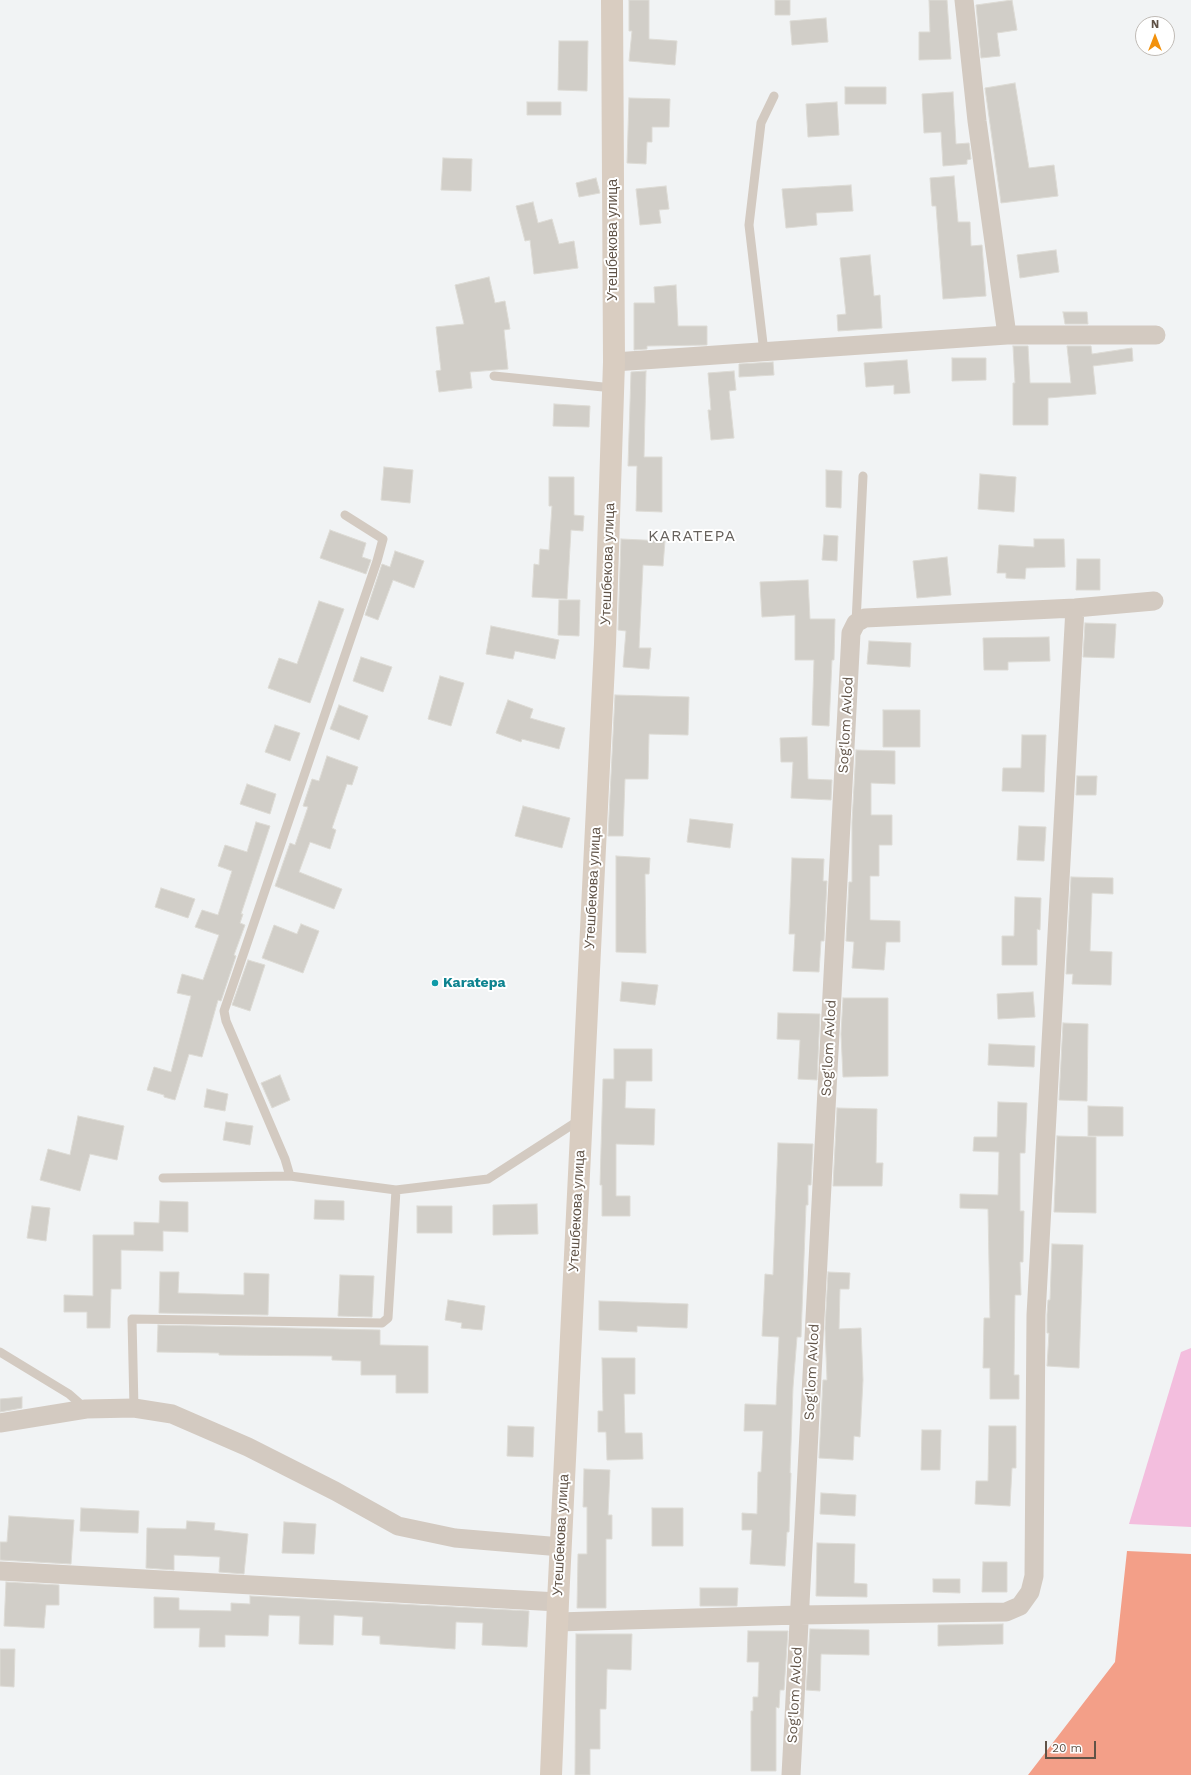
<!DOCTYPE html>
<html>
<head>
<meta charset="utf-8">
<style>
  body { margin:0 }
  #map { position:relative; width:1191px; height:1775px; overflow:hidden; background:#f1f3f4; font-family:"Work Sans",sans-serif }
  canvas { display:block }
  .north { position:absolute; left:1135px; top:16px; width:40px; height:40px; box-sizing:border-box; background:#fff; border:1px solid #bfbab5; border-radius:50%; rotate:0deg; font-size:11px; font-weight:700; line-height:16px; text-align:center; color:#605347 }
  .north::after { content:''; display:block; margin:auto; width:14px; height:18px; background:#f2910c; clip-path:polygon(50% 0,100% 100%,50% 72%,0 100%) }
  .scale { position:absolute; left:1045px; top:1741px; width:51px; height:18px; box-sizing:border-box; border:2px solid #605347; border-top:0; padding-left:5px; font-size:12px; line-height:14px; white-space:nowrap; color:#605347; -webkit-text-stroke:3px #fff; paint-order:stroke }
</style>
</head>
<body>
<div id="map">
<canvas width="1191" height="1775"></canvas>
<div class="north">N</div>
<div class="scale">20 m</div>
</div>
<script>
const ctx = document.querySelector('canvas').getContext('2d');
ctx.lineJoin = 'round';
function fillPath(path, color) { ctx.fillStyle = color; ctx.fill(path, 'evenodd'); }
const shape = rows => new Path2D(rows.map(r => 'M' + r).join(''));
function strokePath(path, color, width, dash) { ctx.strokeStyle = color; ctx.lineWidth = width; ctx.lineCap = dash ? 'butt' : 'round'; ctx.setLineDash(dash || []); ctx.stroke(path); }
function drawText(font, color, halo, rows, align = 'center') {
  ctx.font = font + ' "Work Sans",sans-serif'; ctx.lineWidth = 4; ctx.setLineDash([]); ctx.textBaseline = 'middle'; ctx.strokeStyle = halo; ctx.fillStyle = color; for (const [text, x, y, turn = 0] of rows) {
    ctx.save(); ctx.translate(x, y); ctx.rotate((+turn || 0) * Math.PI / 180); ctx.textAlign = isNaN(turn) ? turn : align; if (halo) ctx.strokeText(text, 0, 0); ctx.fillText(text, 0, 0); ctx.restore();
  }
}
const green = shape([
  [1191,1348,1191,1527,1129,1524,1181,1352]
]);
const water = shape([
  [1127,1551,1191,1554,1191,1775,1028,1775,1115,1662]
]);
const building = shape([
  [629,0,649,0,649,39,677,41,675,65,629,61,632,31,629,31,629,0],
  [775,0,790,0,790,15,775,15,775,0],
  [929,0,947,0,951,59,919,60,919,32,930,32,929,0],
  [1012,0,1017,30,997,33,1000,56,981,58,976,5,1012,0],
  [826,18,828,42,792,45,790,21,826,18],
  [559,41,588,41,587,91,558,90,559,41],
  [1015,83,1029,168,1054,165,1058,196,1001,203,985,88,1015,83],
  [845,87,886,87,886,104,845,104,845,87],
  [953,92,956,144,969,143,971,159,967,160,967,164,943,166,941,132,924,133,922,94,953,92],
  [629,98,670,99,669,127,652,127,652,142,647,142,646,164,627,163,629,98],
  [527,102,561,102,561,115,527,115,527,102],
  [837,102,839,135,808,137,806,104,837,102],
  [443,158,472,159,471,191,441,190,443,158],
  [954,176,958,222,970,222,971,246,982,245,986,296,943,299,936,206,932,206,930,178,954,176],
  [596,178,600,193,579,197,576,183,596,178],
  [851,185,853,211,816,213,817,225,786,228,782,189,851,185],
  [666,186,669,209,659,210,661,223,640,225,636,189,666,186],
  [533,202,538,223,552,219,559,244,574,241,578,268,534,274,530,240,525,241,516,206,533,202],
  [1056,250,1059,272,1020,278,1017,255,1056,250],
  [870,255,874,296,880,295,882,328,838,331,837,315,846,314,840,258,870,255],
  [489,277,495,303,505,301,510,329,504,330,508,369,470,372,472,388,439,392,436,371,441,370,436,327,464,324,455,285,489,277],
  [676,285,678,326,707,326,707,345,647,346,647,349,634,350,634,303,655,303,654,287,676,285],
  [1063,312,1087,312,1088,324,1065,324,1063,312],
  [1013,346,1028,346,1030,383,1071,383,1067,346,1091,346,1092,354,1132,348,1133,361,1093,366,1096,394,1048,398,1048,425,1013,425,1013,383,1015,383,1013,346],
  [952,358,986,358,986,380,952,381,952,358],
  [907,360,910,393,894,394,894,385,866,387,864,363,907,360],
  [773,362,774,375,739,377,739,364,773,362],
  [646,371,644,457,662,457,662,512,636,511,637,466,628,466,631,372,646,371],
  [734,371,736,390,729,391,734,438,711,440,708,410,711,410,708,373,734,371],
  [554,404,590,406,589,427,553,426,554,404],
  [384,467,413,470,410,503,381,500,384,467],
  [826,470,842,471,841,508,826,507,826,470],
  [980,474,1016,477,1014,512,978,509,980,474],
  [549,477,574,477,574,515,584,516,583,531,571,530,567,599,532,597,534,564,539,565,540,549,549,550,552,506,549,506,549,477],
  [330,530,366,543,362,557,371,560,366,574,320,558,330,530],
  [824,535,838,536,837,561,822,560,824,535],
  [621,539,665,541,663,566,643,565,639,648,651,648,649,669,623,667,626,631,618,630,621,539],
  [1034,539,1064,539,1065,567,1026,568,1025,579,1006,578,1006,573,997,573,999,545,1034,547,1034,539],
  [395,551,424,561,414,588,393,580,378,620,365,615,382,564,390,567,395,551],
  [947,557,951,595,917,598,913,561,947,557],
  [1077,559,1100,559,1100,590,1076,590,1077,559],
  [808,580,810,619,835,619,834,660,832,660,829,726,812,725,814,660,795,660,795,615,762,617,760,582,808,580],
  [559,600,580,600,579,636,558,635,559,600],
  [319,601,344,609,310,703,268,688,279,658,297,664,319,601],
  [1085,623,1116,624,1114,658,1083,657,1085,623],
  [491,626,559,640,555,659,515,651,513,659,486,654,491,626],
  [1049,637,1050,661,1008,662,1008,670,984,670,983,638,1049,637],
  [869,641,911,643,910,667,867,664,869,641],
  [361,657,392,667,383,692,353,681,361,657],
  [440,676,464,683,451,726,428,719,440,676],
  [615,695,689,697,688,735,649,734,648,779,625,779,623,836,608,836,615,695],
  [508,700,533,709,530,718,565,728,559,749,522,739,521,742,496,733,508,700],
  [339,705,368,716,359,740,330,729,339,705],
  [883,710,920,710,920,747,883,747,883,710],
  [275,725,300,733,290,761,265,752,275,725],
  [1022,735,1046,735,1044,792,1002,791,1003,768,1021,768,1022,735],
  [807,737,808,779,832,780,831,800,791,798,793,762,781,762,780,738,807,737],
  [856,750,895,751,895,784,871,783,871,815,892,815,892,845,879,845,879,876,870,876,870,920,900,921,900,942,886,942,884,970,852,968,854,942,846,941,849,882,852,882,852,822,856,750],
  [327,756,358,767,352,785,347,784,332,828,336,830,330,849,310,842,299,872,342,889,334,909,275,886,290,843,295,845,308,807,303,806,312,779,319,781,327,756],
  [1077,776,1097,776,1096,795,1076,795,1077,776],
  [247,784,276,794,270,814,240,804,247,784],
  [523,806,570,818,562,848,515,836,523,806],
  [690,819,733,824,730,848,687,842,690,819],
  [256,822,270,826,241,914,243,914,240,923,245,925,234,955,236,956,221,1001,218,1000,202,1057,189,1054,175,1100,164,1097,164,1095,147,1090,154,1067,171,1072,191,996,177,993,182,974,203,980,219,935,195,927,202,910,218,915,232,871,218,866,225,845,247,852,256,822],
  [1019,826,1046,827,1044,861,1017,860,1019,826],
  [616,856,650,858,649,874,645,874,646,953,616,952,616,856],
  [792,858,824,859,823,881,827,881,824,941,821,941,819,972,793,971,795,934,789,934,792,858],
  [1071,877,1113,878,1113,894,1092,893,1090,951,1112,952,1111,985,1072,984,1073,974,1066,974,1071,877],
  [161,888,195,899,188,918,155,907,161,888],
  [1015,897,1041,898,1040,930,1037,929,1037,965,1002,965,1002,936,1014,936,1015,897],
  [301,924,319,931,303,973,262,958,274,925,297,934,301,924],
  [248,960,265,965,250,1011,232,1005,248,960],
  [622,982,658,985,655,1005,620,1001,622,982],
  [1033,992,1035,1017,998,1019,997,994,1033,992],
  [843,998,888,998,888,1076,843,1077,841,1034,843,998],
  [778,1013,820,1014,817,1080,798,1079,800,1040,777,1039,778,1013],
  [1063,1023,1088,1024,1087,1101,1059,1100,1063,1023],
  [989,1044,1035,1046,1034,1067,988,1065,989,1044],
  [614,1049,652,1049,652,1081,626,1081,625,1108,655,1109,654,1145,616,1144,616,1196,630,1196,630,1216,602,1216,602,1185,600,1185,603,1079,614,1079,614,1049],
  [280,1075,290,1100,272,1108,261,1083,280,1075],
  [207,1089,228,1094,225,1111,204,1107,207,1089],
  [998,1102,1027,1103,1025,1153,1020,1153,1020,1211,1024,1211,1023,1262,1020,1262,1021,1295,1015,1295,1014,1375,1019,1375,1019,1399,990,1399,990,1368,983,1368,984,1318,990,1318,988,1209,960,1208,960,1194,998,1195,999,1152,973,1151,974,1137,997,1137,998,1102],
  [1088,1106,1123,1107,1123,1136,1088,1136,1088,1106],
  [837,1108,877,1109,876,1163,883,1163,882,1186,833,1186,837,1108],
  [78,1116,124,1126,117,1160,90,1154,80,1191,40,1180,48,1149,70,1155,78,1116],
  [226,1122,253,1126,250,1145,223,1140,226,1122],
  [1057,1136,1096,1137,1096,1213,1054,1212,1057,1136],
  [778,1143,813,1144,811,1185,808,1185,808,1205,806,1205,801,1337,797,1337,793,1387,790,1473,791,1473,789,1532,787,1532,785,1566,750,1564,752,1530,742,1530,742,1513,757,1514,758,1472,761,1472,763,1431,744,1431,745,1404,776,1405,779,1337,762,1336,765,1274,773,1275,778,1143],
  [315,1200,344,1201,344,1220,314,1219,315,1200],
  [160,1201,188,1202,188,1232,163,1231,163,1251,121,1250,121,1289,111,1289,110,1328,87,1328,87,1312,64,1312,64,1295,93,1296,93,1235,134,1235,134,1222,159,1223,160,1201],
  [537,1204,538,1234,493,1235,493,1205,537,1204],
  [32,1206,50,1208,46,1241,27,1238,32,1206],
  [417,1206,452,1206,452,1233,417,1233,417,1206],
  [1052,1244,1083,1245,1079,1368,1047,1366,1049,1333,1047,1333,1047,1315,1048,1300,1050,1300,1052,1244],
  [160,1272,179,1272,178,1293,244,1295,244,1273,269,1274,268,1315,159,1313,160,1272],
  [828,1272,850,1273,849,1289,840,1289,839,1329,861,1328,863,1380,860,1437,854,1436,853,1460,819,1458,823,1380,827,1380,825,1328,828,1272],
  [340,1275,374,1276,372,1317,338,1316,340,1275],
  [448,1300,485,1306,482,1330,461,1328,462,1323,445,1320,448,1300],
  [599,1301,688,1304,687,1328,637,1326,637,1332,599,1330,599,1301],
  [158,1325,380,1330,380,1345,428,1346,428,1393,396,1393,396,1375,361,1375,361,1361,332,1360,332,1356,219,1355,219,1353,157,1352,158,1325],
  [602,1358,635,1358,635,1394,624,1394,625,1433,642,1433,643,1459,607,1460,606,1432,598,1432,598,1411,603,1411,602,1358],
  [22,1397,22,1408,0,1412,0,1399,22,1397],
  [508,1426,534,1427,533,1457,507,1456,508,1426],
  [989,1426,1016,1426,1016,1468,1012,1468,1010,1506,975,1504,976,1481,988,1481,989,1426],
  [922,1430,941,1430,940,1470,921,1470,922,1430],
  [584,1469,610,1470,608,1515,612,1515,612,1539,606,1539,606,1608,577,1608,578,1554,587,1554,587,1507,583,1507,584,1469],
  [821,1493,856,1495,855,1516,820,1514,821,1493],
  [81,1508,139,1511,138,1533,80,1531,81,1508],
  [652,1508,683,1508,683,1546,652,1546,652,1508],
  [9,1516,74,1520,71,1564,0,1560,0,1542,7,1542,9,1516],
  [187,1521,215,1523,214,1530,248,1534,244,1574,219,1572,220,1557,174,1555,174,1570,146,1568,147,1528,186,1529,187,1521],
  [284,1522,316,1524,314,1554,282,1553,284,1522],
  [817,1543,855,1544,854,1583,867,1584,867,1597,816,1596,817,1543],
  [983,1562,1007,1562,1007,1592,982,1592,983,1562],
  [933,1579,960,1579,960,1593,933,1592,933,1579],
  [6,1582,59,1585,59,1605,46,1605,44,1628,4,1626,6,1582],
  [700,1588,738,1588,737,1606,700,1606,700,1588],
  [250,1596,529,1611,527,1647,482,1645,483,1623,456,1622,455,1649,380,1644,380,1636,362,1635,363,1617,334,1615,333,1645,299,1644,300,1616,269,1615,268,1636,225,1635,225,1647,199,1647,200,1628,154,1628,154,1597,179,1598,179,1610,231,1611,231,1603,250,1604,250,1596],
  [1003,1624,1003,1644,938,1646,938,1625,1003,1624],
  [810,1629,869,1630,869,1655,821,1654,820,1691,806,1690,810,1629],
  [748,1631,788,1631,784,1690,780,1690,779,1708,776,1707,776,1771,751,1771,751,1711,753,1711,753,1697,758,1697,759,1662,747,1662,748,1631],
  [576,1634,632,1634,631,1670,607,1669,606,1709,600,1709,600,1749,590,1749,590,1775,575,1775,576,1634],
  [0,1649,15,1649,14,1687,0,1686,0,1649]
]);
const lane = shape([
  [764,352,749,225,761,123,774,96],
  [494,376,613,388],
  [345,515,383,539,377,561,224,1011,226,1021,285,1159,290,1176,396,1190,488,1179,581,1119],
  [856,623,863,476],
  [163,1178,290,1176],
  [0,1352,69,1394,86,1409],
  [134,1408,132,1319,382,1323,388,1318,396,1190]
]);
const street = shape([
  [964,0,977,121,1007,335],
  [614,362,1007,335,1156,335],
  [0,1423,86,1409,134,1408,172,1414,248,1447,335,1491,398,1526,455,1538,561,1547],
  [0,1571,558,1602],
  [557,1622,799,1615,1006,1612,1020,1606,1030,1592,1034,1576,1036,1315,1075,608],
  [791,1775,851,633,856,623,865,618,1075,608,1154,601]
]);
const secondary = shape([
  [551,1775,558,1602,605,644,614,362,612,0]
]);
const markers = [
  [435,983,4,"#0f9aa8"]
];
const streetNames = [
  ["Утешбекова улица",613,240,-90],
  ["Утешбекова улица",608,564,-88],
  ["Sog'lom Avlod",846,725,-87],
  ["Утешбекова улица",593,888,-87],
  ["Sog'lom Avlod",829,1048,-87],
  ["Утешбекова улица",577,1211,-87],
  ["Sog'lom Avlod",812,1372,-87],
  ["Утешбекова улица",561,1535,-87],
  ["Sog'lom Avlod",795,1695,-87]
];
const cultureNames = [
  ["Karatepa",443,983]
];
const quarterNames = [
  ["KARATEPA",692,536]
];
fillPath(green, '#f3bede');
fillPath(water, '#f39f88');
fillPath(building, '#d1cec8');
strokePath(building, '#dddbd5', 1);
strokePath(lane, '#d3cac1', 9);
strokePath(street, '#d3cac1', 19);
strokePath(secondary, '#d9cdc1', 22);
for (const [x, y, r, color] of markers) { const dot = new Path2D(); dot.arc(x, y, r, 0, 2 * Math.PI); ctx.fillStyle = color; ctx.fill(dot); strokePath(dot, '#fff', 1.5); }
drawText('14px', '#605347', '#fff', streetNames);
drawText('bold 14px', '#0d838f', '#fff', cultureNames, 'left');
ctx.letterSpacing = '1px';
drawText('16px', '#67625d', '#fff', quarterNames);
ctx.letterSpacing = '0px';
</script>
</body>
</html>
